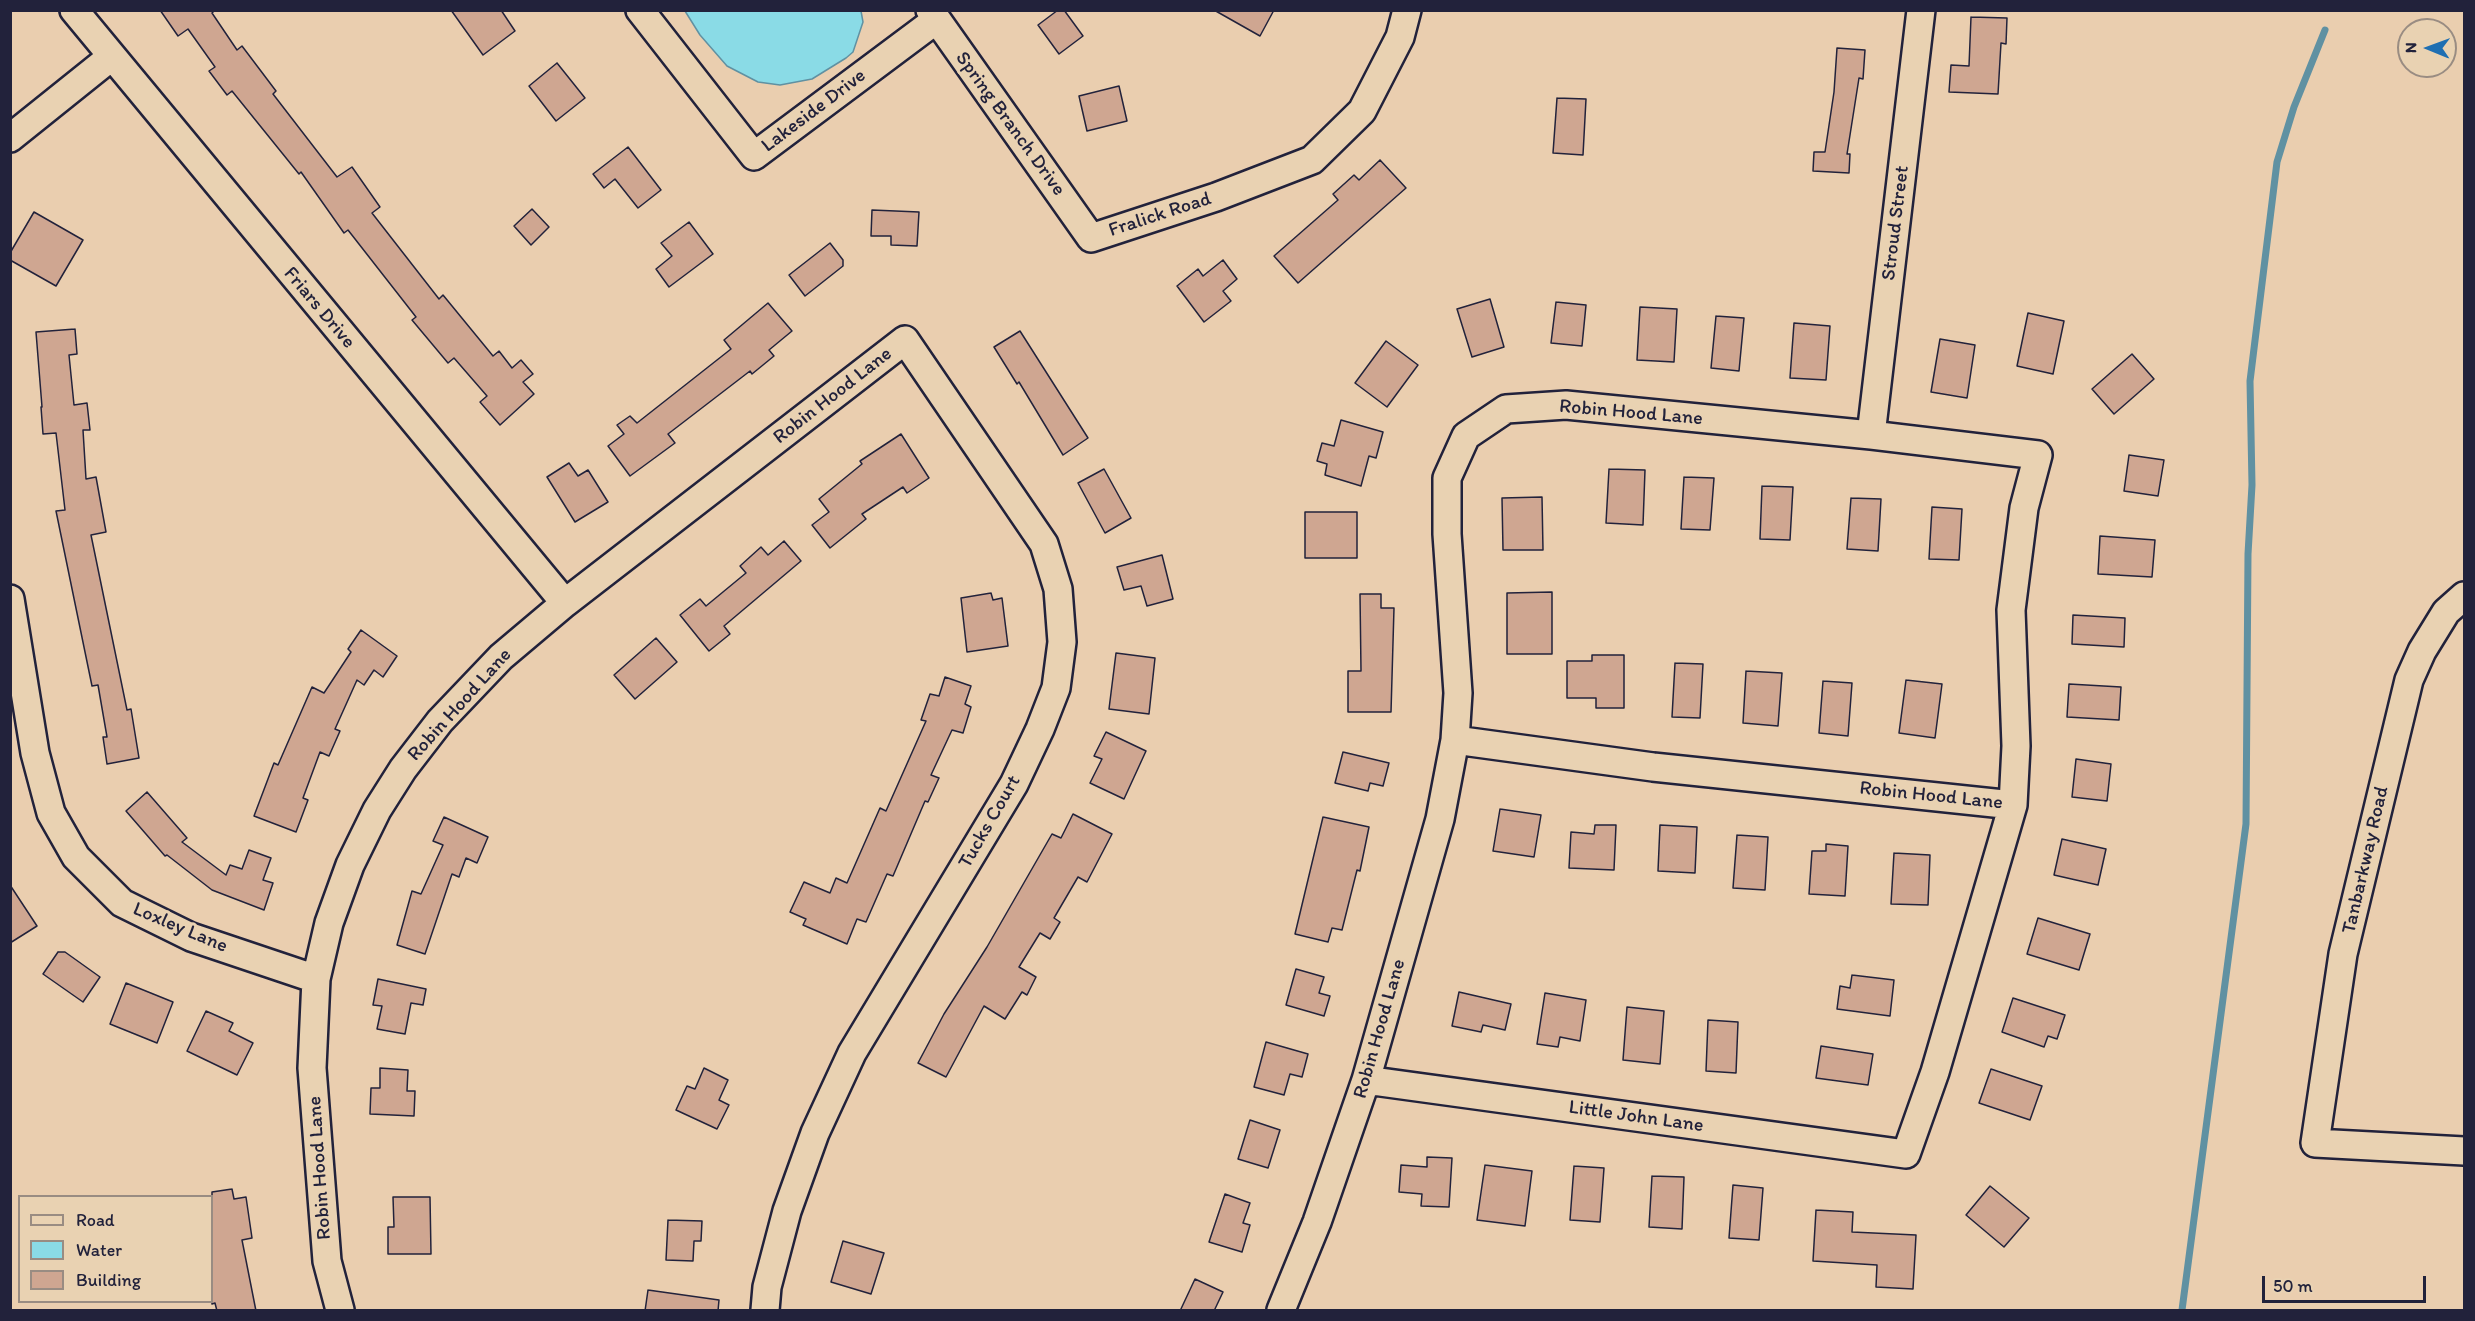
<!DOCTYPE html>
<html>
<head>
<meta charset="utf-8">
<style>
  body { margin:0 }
  #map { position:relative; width:2475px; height:1321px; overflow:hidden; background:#eaceaf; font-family:Itim,sans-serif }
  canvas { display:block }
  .frame { position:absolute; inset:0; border:12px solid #22223b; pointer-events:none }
  .legend { position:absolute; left:18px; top:1195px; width:195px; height:108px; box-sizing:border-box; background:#e9d2b2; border:2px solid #998c82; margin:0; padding:8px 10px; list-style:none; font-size:18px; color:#22223b }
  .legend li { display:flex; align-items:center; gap:12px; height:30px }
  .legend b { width:30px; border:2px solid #998c82 }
  .north { position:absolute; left:2397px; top:18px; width:60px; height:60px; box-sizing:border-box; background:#e9d2b2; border:2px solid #998c82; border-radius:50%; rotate:271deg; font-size:16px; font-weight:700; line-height:24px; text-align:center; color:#22223b }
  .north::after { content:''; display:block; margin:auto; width:21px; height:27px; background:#1f6fb2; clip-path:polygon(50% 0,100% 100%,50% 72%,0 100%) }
  .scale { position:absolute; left:2262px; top:1276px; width:164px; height:27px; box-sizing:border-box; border:3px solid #22223b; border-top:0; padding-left:8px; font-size:18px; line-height:21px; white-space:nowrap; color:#22223b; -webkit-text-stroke:4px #e9d2b2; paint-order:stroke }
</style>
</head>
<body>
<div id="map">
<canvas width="2475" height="1321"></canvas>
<div class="frame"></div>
<ul class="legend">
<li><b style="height:8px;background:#e9d2b2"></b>Road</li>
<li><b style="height:16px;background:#8adbe6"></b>Water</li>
<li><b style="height:16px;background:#cfa691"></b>Building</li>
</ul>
<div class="north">N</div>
<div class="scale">50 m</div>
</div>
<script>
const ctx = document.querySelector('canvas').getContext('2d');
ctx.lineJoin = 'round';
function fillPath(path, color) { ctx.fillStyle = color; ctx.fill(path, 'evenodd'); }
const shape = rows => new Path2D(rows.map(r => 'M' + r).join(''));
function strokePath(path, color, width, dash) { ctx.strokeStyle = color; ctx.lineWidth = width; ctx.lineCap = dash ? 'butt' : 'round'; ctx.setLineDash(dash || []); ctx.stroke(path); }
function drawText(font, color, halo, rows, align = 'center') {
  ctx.font = font + ' Itim,sans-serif'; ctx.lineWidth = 6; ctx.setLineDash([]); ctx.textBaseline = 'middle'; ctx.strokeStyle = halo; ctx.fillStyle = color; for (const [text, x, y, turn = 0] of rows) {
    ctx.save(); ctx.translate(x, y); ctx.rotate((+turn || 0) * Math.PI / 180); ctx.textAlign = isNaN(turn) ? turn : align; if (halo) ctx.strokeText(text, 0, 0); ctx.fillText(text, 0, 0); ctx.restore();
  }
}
const water = shape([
  [685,11,861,11,863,22,853,52,846,58,812,79,780,85,758,82,727,66,700,35,685,11]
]);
const stream = shape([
  [2182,1310,2246,824,2248,554,2252,485,2250,381,2277,162,2294,107,2325,30]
]);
const building = shape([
  [160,10,215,10,212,13,237,50,242,46,276,91,273,94,337,177,352,167,380,207,372,213,439,299,443,295,493,356,499,351,512,368,521,360,533,374,523,382,534,394,500,425,480,402,487,396,454,358,448,363,412,320,416,317,348,230,344,233,301,172,299,174,232,91,227,95,209,71,215,67,188,29,178,36,160,10],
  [451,10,501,10,515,31,483,55,451,10],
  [1058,10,1064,10,1083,36,1059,54,1038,25,1058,10],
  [1214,10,1274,10,1260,36,1214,10],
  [1971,17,2007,18,2006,44,2001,43,1998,94,1949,92,1951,65,1969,66,1971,17],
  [1837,48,1865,50,1863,79,1859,78,1847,154,1850,154,1849,173,1813,171,1814,152,1825,152,1834,92,1837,48],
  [557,63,585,98,556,121,529,86,557,63],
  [1119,86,1127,121,1087,131,1079,96,1119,86],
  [1557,98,1586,99,1583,155,1553,153,1557,98],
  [628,147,661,190,638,208,615,179,604,188,593,174,628,147],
  [1380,160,1406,188,1298,283,1274,256,1338,200,1333,194,1354,175,1359,180,1380,160],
  [532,209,549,227,531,245,514,226,532,209],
  [872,210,919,212,917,246,891,245,891,236,871,236,872,210],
  [34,212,83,240,56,286,10,260,10,253,34,212],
  [689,222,713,254,669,287,656,269,672,256,661,243,689,222],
  [830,243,843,260,843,266,805,296,789,275,830,243],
  [1223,260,1237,279,1223,291,1231,301,1204,322,1177,286,1198,269,1203,276,1223,260],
  [1490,299,1504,347,1472,357,1457,309,1490,299],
  [1556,302,1586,305,1582,346,1551,343,1556,302],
  [768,303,792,331,769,350,774,356,752,374,750,371,668,434,675,443,630,476,608,446,624,434,617,425,630,416,637,423,731,349,724,340,768,303],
  [1640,307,1677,309,1674,362,1637,360,1640,307],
  [2028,313,2064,321,2053,374,2017,366,2028,313],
  [1716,316,1744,318,1739,371,1711,368,1716,316],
  [1794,323,1830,326,1826,380,1790,378,1794,323],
  [75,329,77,354,69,355,74,405,87,403,90,430,83,430,86,479,96,477,106,532,91,535,127,710,131,709,139,758,107,764,103,737,107,737,98,685,92,686,56,511,65,510,56,433,43,434,41,407,42,407,36,332,75,329],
  [1020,331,1088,438,1063,455,1019,382,1017,384,994,347,1020,331],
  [1940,339,1975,345,1967,398,1931,392,1940,339],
  [1386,341,1418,365,1387,407,1355,383,1386,341],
  [2132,354,2154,379,2114,414,2092,389,2132,354],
  [1341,420,1383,432,1376,458,1369,456,1361,486,1325,475,1327,464,1317,461,1322,443,1334,446,1341,420],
  [901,434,929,478,907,493,903,487,862,514,866,519,830,548,812,525,829,512,819,499,862,464,860,461,901,434],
  [2129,455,2164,460,2158,496,2124,491,2129,455],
  [569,463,578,476,588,470,608,502,575,522,547,477,569,463],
  [1104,469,1131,518,1105,533,1078,483,1104,469],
  [1609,469,1645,470,1643,525,1606,523,1609,469],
  [1684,477,1714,478,1710,530,1681,529,1684,477],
  [1762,486,1793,487,1790,540,1760,539,1762,486],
  [1542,497,1543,550,1503,550,1502,498,1542,497],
  [1851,498,1881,499,1878,551,1847,549,1851,498],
  [1932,507,1962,509,1959,560,1929,559,1932,507],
  [1305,512,1357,512,1357,558,1305,558,1305,512],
  [2100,536,2155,540,2152,577,2098,574,2100,536],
  [784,541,801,561,724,626,730,634,709,651,680,615,700,599,706,606,746,573,740,566,761,547,768,555,784,541],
  [1162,555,1173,599,1147,606,1141,586,1124,590,1117,567,1162,555],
  [1552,592,1552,654,1507,654,1507,593,1552,592],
  [991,593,993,600,1002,598,1008,646,967,652,961,598,991,593],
  [1360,594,1381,594,1381,608,1394,608,1391,712,1348,712,1348,671,1361,671,1360,594],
  [2073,615,2125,618,2124,647,2072,644,2073,615],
  [361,630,397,656,383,677,374,670,364,685,357,680,335,729,340,731,329,756,320,752,303,798,308,800,296,832,254,816,274,763,278,765,312,687,324,693,351,652,348,649,361,630],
  [656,638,677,662,635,699,614,675,656,638],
  [1116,653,1155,658,1149,714,1109,709,1116,653],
  [1592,655,1624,655,1624,708,1596,708,1596,698,1567,698,1567,661,1592,661,1592,655],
  [1675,663,1703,664,1700,718,1672,717,1675,663],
  [1746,671,1782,673,1778,726,1743,723,1746,671],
  [945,677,971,686,965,704,971,707,963,733,952,730,931,775,939,778,928,802,925,801,893,876,887,874,866,922,857,919,847,944,803,925,806,919,790,912,804,882,830,893,836,878,847,883,880,808,886,811,926,721,921,720,930,694,939,696,945,677],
  [1906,680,1942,684,1935,738,1899,733,1906,680],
  [1823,681,1852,683,1848,736,1819,733,1823,681],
  [2069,684,2121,687,2119,720,2067,717,2069,684],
  [1106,732,1146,751,1124,799,1090,783,1102,759,1094,756,1106,732],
  [1343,752,1389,763,1383,786,1370,783,1368,791,1335,783,1343,752],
  [2076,759,2111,764,2107,801,2072,797,2076,759],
  [147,792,187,838,182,842,226,875,230,865,242,869,249,850,271,858,263,880,273,883,264,910,212,890,167,855,165,856,126,811,147,792],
  [1500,809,1541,815,1534,857,1493,851,1500,809],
  [1073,814,1112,834,1087,882,1078,877,1054,918,1060,922,1050,939,1040,933,1019,967,1036,977,1027,995,1022,992,1005,1019,984,1006,946,1077,918,1063,944,1014,987,947,1052,834,1061,838,1073,814],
  [444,817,488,837,477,863,466,858,459,877,452,874,425,954,397,945,412,891,421,894,443,845,433,841,444,817],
  [1323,817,1369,827,1360,871,1357,870,1342,930,1332,928,1328,942,1295,934,1323,817],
  [1595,825,1616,825,1614,870,1569,868,1571,832,1594,834,1595,825],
  [1660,825,1697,827,1695,873,1658,871,1660,825],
  [1737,835,1768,837,1765,890,1733,888,1737,835],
  [2062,839,2106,849,2098,885,2054,875,2062,839],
  [1826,844,1848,846,1845,896,1809,894,1812,851,1826,851,1826,844],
  [1894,853,1930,855,1928,905,1891,904,1894,853],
  [10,885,37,926,10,943,10,885],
  [2038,918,2090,934,2079,970,2027,954,2038,918],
  [58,952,65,952,100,977,83,1002,43,974,58,952],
  [1296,969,1324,977,1319,993,1330,996,1324,1016,1286,1005,1296,969],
  [1852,975,1894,980,1890,1016,1837,1009,1840,986,1850,988,1852,975],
  [378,979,426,989,423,1005,411,1003,405,1034,377,1029,382,1006,373,1005,378,979],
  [126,983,173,1002,157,1043,110,1024,126,983],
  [1459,992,1511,1004,1505,1030,1483,1025,1481,1032,1452,1026,1459,992],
  [1545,993,1586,1000,1580,1041,1560,1037,1558,1047,1537,1044,1545,993],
  [2013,998,2065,1015,2057,1039,2048,1036,2044,1047,2002,1032,2013,998],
  [1627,1007,1664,1011,1660,1064,1623,1060,1627,1007],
  [206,1011,233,1023,229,1031,253,1043,237,1075,187,1051,206,1011],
  [1708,1020,1738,1022,1736,1073,1706,1071,1708,1020],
  [1266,1042,1308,1054,1302,1077,1290,1074,1284,1095,1254,1087,1266,1042],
  [1821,1046,1873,1054,1868,1085,1816,1078,1821,1046],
  [380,1068,408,1070,407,1091,415,1091,414,1116,370,1114,371,1088,380,1088,380,1068],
  [704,1068,728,1080,719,1100,729,1105,717,1129,676,1110,687,1086,695,1089,704,1068],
  [1991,1069,2042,1086,2030,1120,1979,1103,1991,1069],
  [1250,1120,1280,1130,1268,1168,1238,1159,1250,1120],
  [1427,1157,1452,1158,1449,1207,1421,1206,1422,1194,1399,1192,1401,1165,1427,1167,1427,1157],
  [1485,1165,1532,1171,1525,1226,1477,1220,1485,1165],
  [1574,1166,1604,1168,1600,1222,1570,1220,1574,1166],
  [1652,1176,1684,1177,1682,1229,1649,1227,1652,1176],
  [1733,1185,1763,1188,1759,1240,1729,1238,1733,1185],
  [1990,1186,2029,1218,2004,1247,1966,1215,1990,1186],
  [232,1189,234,1199,246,1197,252,1238,242,1240,256,1311,217,1311,215,1303,212,1304,212,1192,232,1189],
  [1225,1194,1250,1203,1243,1223,1250,1225,1242,1252,1209,1242,1225,1194],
  [393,1197,430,1197,431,1254,388,1254,388,1227,394,1227,393,1197],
  [1816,1210,1853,1212,1852,1232,1916,1235,1913,1289,1876,1287,1877,1265,1813,1261,1816,1210],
  [668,1220,702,1221,701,1241,694,1241,693,1261,666,1260,668,1220],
  [843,1241,884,1253,871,1294,831,1282,843,1241],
  [1195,1279,1223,1292,1214,1311,1180,1311,1195,1279],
  [648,1290,719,1300,718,1311,645,1311,648,1290]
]);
const minor = shape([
  [74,10,565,603],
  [640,10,754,156,936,20],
  [930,10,1091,238,1216,197,1312,160,1362,111,1400,37,1407,10],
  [10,138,111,57],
  [1871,435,1921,10],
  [2464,596,2446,612,2422,651,2409,680,2343,954,2315,1143,2464,1151],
  [10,599,35,753,51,813,76,857,122,903,191,937,316,979],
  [1455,740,1653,767,2013,805],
  [340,1310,327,1261,312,1068,316,979,329,923,350,865,377,810,403,769,440,721,501,657,565,603,905,340,1044,544,1058,589,1062,642,1056,688,1040,729,1014,784,852,1053,815,1133,787,1211,767,1287,765,1310],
  [1281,1310,1317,1222,1366,1080,1440,819,1455,740,1458,693,1447,534,1447,478,1466,436,1506,409,1566,405,1871,435,2038,455,2024,508,2011,610,2016,746,2013,805,1935,1072,1906,1154,1366,1080]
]);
const streetNames = [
  ["Lakeside Drive",814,111,-37],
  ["Spring Branch Drive",1010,124,54],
  ["Fralick Road",1160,215,-18],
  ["Stroud Street",1896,223,-83],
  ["Friars Drive",319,308,50],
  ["Robin Hood Lane",833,396,-38],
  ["Robin Hood Lane",1631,413,5],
  ["Robin Hood Lane",460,705,-48],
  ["Robin Hood Lane",1931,796,6],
  ["Tucks Court",990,822,-60],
  ["Tanbarkway Road",2366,860,-77],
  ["Loxley Lane",180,928,23],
  ["Robin Hood Lane",1380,1029,-74],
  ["Little John Lane",1636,1117,8],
  ["Robin Hood Lane",320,1168,-94]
];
fillPath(water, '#8adbe6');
strokePath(water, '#6091a2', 1.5);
strokePath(stream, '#6091a2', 7);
fillPath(building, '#cfa691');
strokePath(building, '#22223b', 1.5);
strokePath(minor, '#22223b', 32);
strokePath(minor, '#e9d2b2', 27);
drawText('20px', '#22223b', '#e9d2b2', streetNames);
</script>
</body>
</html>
